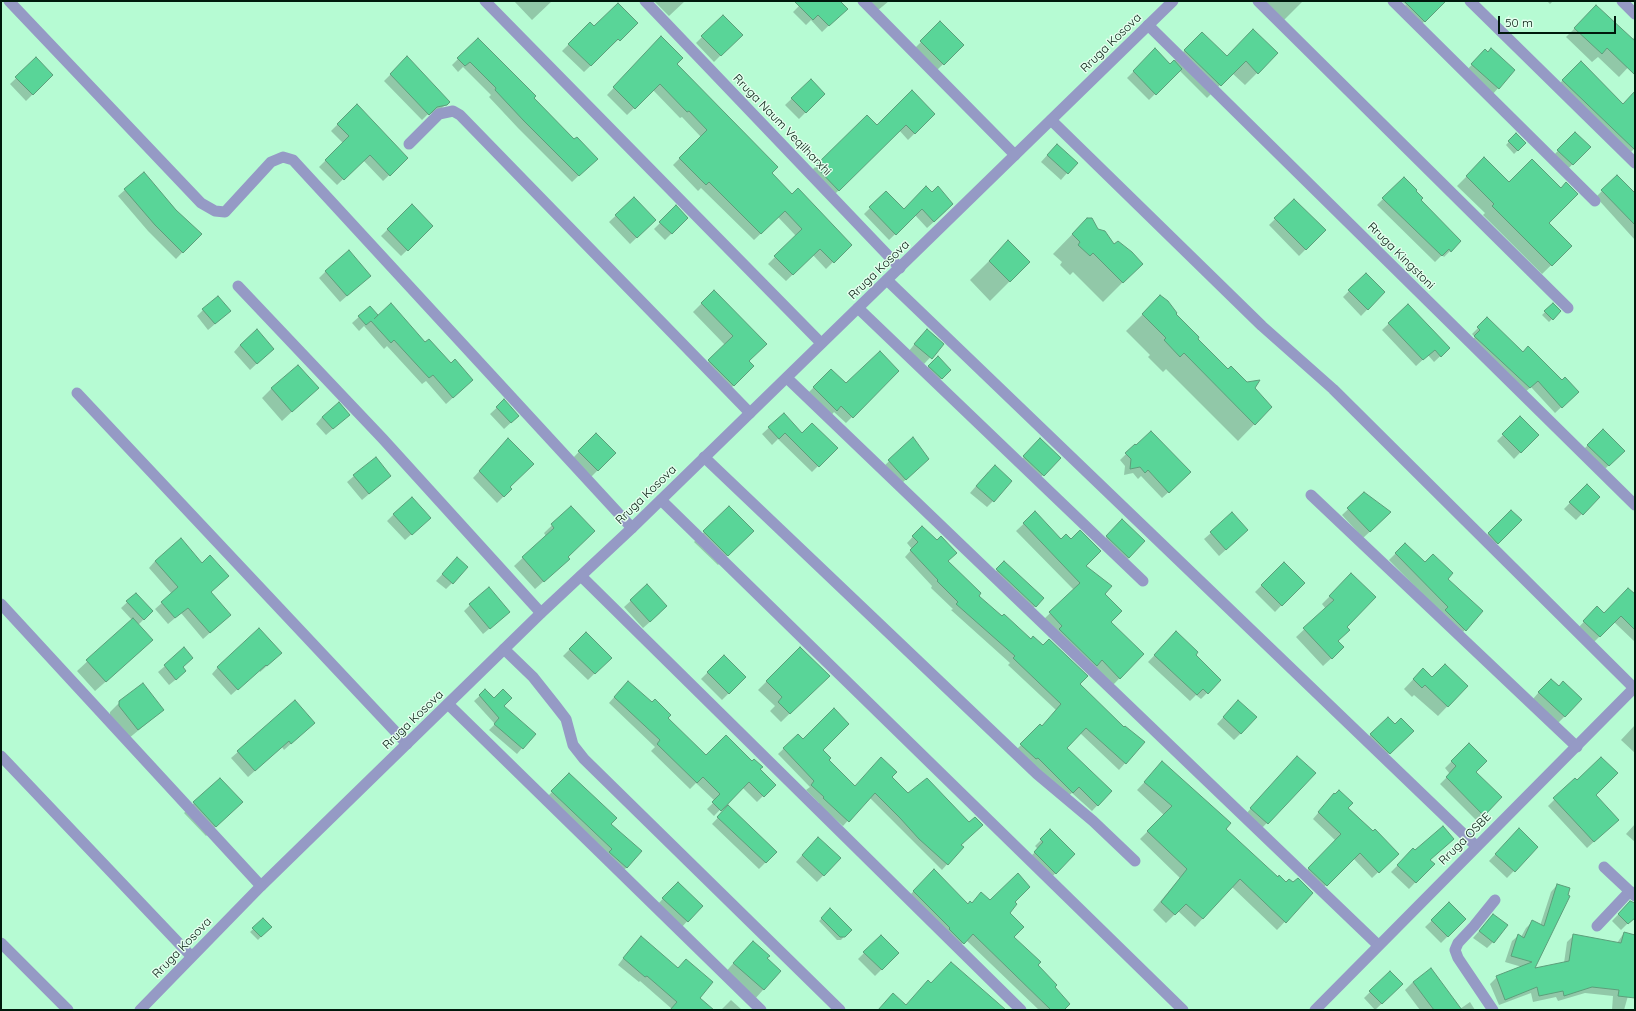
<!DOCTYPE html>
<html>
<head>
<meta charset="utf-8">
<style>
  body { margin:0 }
  #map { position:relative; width:1636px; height:1011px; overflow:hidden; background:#b6fbd3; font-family:Quicksand,sans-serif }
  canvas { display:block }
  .frame { position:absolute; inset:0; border:2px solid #00190c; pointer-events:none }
  .scale { position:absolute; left:1498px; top:16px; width:118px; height:18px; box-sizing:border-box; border:2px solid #00190c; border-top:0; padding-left:5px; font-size:12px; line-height:14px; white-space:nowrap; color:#00190c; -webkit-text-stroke:3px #e3feed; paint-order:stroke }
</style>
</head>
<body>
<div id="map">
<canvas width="1636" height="1011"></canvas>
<div class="frame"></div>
<div class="scale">50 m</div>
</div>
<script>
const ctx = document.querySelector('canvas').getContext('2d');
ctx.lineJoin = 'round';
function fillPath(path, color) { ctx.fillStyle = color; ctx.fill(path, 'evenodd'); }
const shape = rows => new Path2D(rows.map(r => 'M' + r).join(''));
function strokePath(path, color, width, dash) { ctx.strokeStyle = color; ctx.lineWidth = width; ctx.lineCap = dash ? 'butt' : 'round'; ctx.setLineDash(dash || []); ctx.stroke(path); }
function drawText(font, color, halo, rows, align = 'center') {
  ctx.font = font + ' Quicksand,sans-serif'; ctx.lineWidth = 3; ctx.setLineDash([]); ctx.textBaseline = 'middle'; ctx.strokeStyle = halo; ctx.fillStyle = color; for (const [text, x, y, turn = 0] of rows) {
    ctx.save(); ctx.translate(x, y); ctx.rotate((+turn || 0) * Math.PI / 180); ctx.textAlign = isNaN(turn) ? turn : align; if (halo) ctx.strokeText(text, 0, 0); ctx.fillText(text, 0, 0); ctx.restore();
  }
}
const shadow = shape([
  [514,1,552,1,532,20],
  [654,1,685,1,669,16],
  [804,1,839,1,846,9,822,32,811,20,806,25,793,12],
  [868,1,889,1,877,11],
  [1259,1,1303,1,1279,25],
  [1402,1,1438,1,1441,4,1419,27,1401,9,1406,5],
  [1547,1,1553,1,1550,4],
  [1588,15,1632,40,1635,36,1635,60,1619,77,1598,57,1592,62,1566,37],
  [723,16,741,35,714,62,696,43],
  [590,23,594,28,636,23,584,72,562,51],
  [940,23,963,45,937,70,915,48],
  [1202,33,1227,57,1277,53,1245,85,1232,73,1207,98,1179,70,1149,100,1127,78,1155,50,1170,65],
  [661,38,676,64,771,173,792,195,850,245,826,269,813,255,786,281,768,264,796,236,778,217,754,240,701,188,698,191,673,165,701,137,682,117,680,118,653,90,627,115,607,95],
  [478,39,574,140,596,159,572,182,518,128,489,97,491,95,463,67,458,72,452,65],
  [1479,57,1514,70,1492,95,1466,71],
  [407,58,448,102,439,111,427,115,422,120,384,81],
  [36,59,52,75,26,101,10,84],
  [1581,62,1635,116,1635,148,1628,155,1556,87],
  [811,80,824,94,799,119,785,105],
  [357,105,407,158,383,181,363,160,337,185,319,167,343,143,331,131],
  [934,114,908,140,899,130,832,197,809,173,867,116,877,127],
  [1575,133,1589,147,1566,171,1552,157],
  [1516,134,1525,143,1514,154,1506,145],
  [1050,152,1067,173,1061,180,1041,162],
  [1484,159,1571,246,1542,274,1483,215,1485,213,1457,186],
  [144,173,176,210,200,234,176,259,148,231,118,196],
  [1617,176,1635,194,1635,240,1596,197],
  [1404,178,1419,200,1460,241,1444,257,1442,255,1435,262,1377,205],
  [926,188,946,211,927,228,915,215,889,240,864,214,886,192,903,210],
  [634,198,655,220,630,244,609,222],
  [1294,200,1325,230,1299,256,1269,225],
  [412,205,432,226,401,256,381,236],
  [676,207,687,218,665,240,654,229],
  [1087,219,1114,246,1141,264,1103,302,1073,272,1070,275,1060,265,1062,262,1053,254],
  [1008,242,1029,262,990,301,970,280],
  [326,271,363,282,340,302,319,278],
  [1366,274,1384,292,1361,316,1343,297],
  [714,291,748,361,753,366,725,394,701,369,725,345,693,312],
  [1160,297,1196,339,1228,370,1254,388,1271,407,1238,441,1166,369,1163,372,1148,357,1150,355,1126,331],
  [1553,304,1560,311,1549,322,1542,315],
  [1408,305,1449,348,1434,362,1428,355,1416,366,1382,330],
  [370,307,374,320,425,344,466,386,446,404,426,381,422,384,387,346,384,349,364,326,359,331,352,323],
  [203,310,230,311,208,330,197,316],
  [1487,319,1571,398,1555,413,1531,387,1523,394,1468,343,1475,337,1472,334],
  [920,337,943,344,924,364,909,351],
  [240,345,266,355,250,370,234,352],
  [938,358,950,370,939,381,926,369],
  [831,370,846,385,898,371,846,423,834,412,830,417,807,394],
  [272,388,317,388,282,421,262,398],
  [504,401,518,416,504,429,490,414],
  [784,414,802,434,836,448,812,472,778,439,772,445,762,434],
  [322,417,342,421,326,435,316,424],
  [1520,418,1537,435,1514,459,1497,441],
  [1603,430,1623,451,1602,472,1581,452],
  [596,434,615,453,591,477,573,458],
  [912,439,921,465,899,486,882,468],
  [508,440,509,487,511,489,497,503,473,478],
  [1040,440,1043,475,1037,481,1018,463],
  [1135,445,1184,478,1162,498,1141,476,1138,479,1133,473,1124,475,1125,466,1120,460],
  [375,458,383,482,362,500,347,482],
  [988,472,993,501,987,507,970,493],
  [1587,485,1598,497,1576,520,1564,509],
  [1364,494,1390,513,1363,538,1342,515],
  [571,507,567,557,560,567,535,589,514,566,546,536,544,533],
  [729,507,752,531,718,565,694,542],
  [1511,511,1520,520,1491,549,1482,540],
  [1035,513,1085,566,1110,622,1143,654,1113,685,1043,620,1074,590,1016,531],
  [394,514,423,524,405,540,387,521],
  [922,527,947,562,978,596,1079,684,1124,728,1143,743,1119,770,1080,733,1066,748,1111,791,1092,811,1072,793,1066,798,1015,751,1040,726,1042,727,1056,710,1008,665,1010,663,951,610,953,609,931,588,932,586,905,557,912,549,907,543],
  [1116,527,1129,558,1122,564,1101,543],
  [1211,533,1241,536,1219,556,1204,539],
  [1405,544,1425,564,1447,579,1465,630,1459,636,1442,614,1389,560],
  [457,558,452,583,446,589,436,581],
  [155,561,210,593,223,621,203,639,181,613,168,624,155,609,172,594,149,568],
  [1004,563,1042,599,1029,613,991,576],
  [1284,563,1303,583,1275,612,1255,592],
  [1351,575,1346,627,1337,641,1335,655,1323,666,1296,637,1326,609,1322,604],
  [647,586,660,613,643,628,624,607],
  [136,594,152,611,138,625,142,650,95,691,77,671,132,620,121,608],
  [1635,595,1635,642,1614,622,1593,643,1578,628,1597,608,1604,614],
  [470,605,502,618,483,634,464,611],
  [586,633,610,658,588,680,563,656],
  [1170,639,1194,655,1220,680,1201,699,1196,695,1190,701,1148,662],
  [800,648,828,676,781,722,770,711,775,706,758,690],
  [724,656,745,677,722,700,701,679],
  [274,660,260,672,259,670,231,695,212,674,218,667],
  [165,666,182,667,179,677,169,685,158,672],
  [1423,669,1432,678,1467,686,1438,716,1414,695,1412,697,1404,689],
  [1544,686,1565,716,1558,723,1533,699],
  [622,688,667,718,706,756,759,769,774,785,757,802,742,787,714,816,707,809,715,801,696,783,690,789,651,751,655,747,609,703],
  [485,691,534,734,517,754,489,730,495,724,474,701],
  [120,702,163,710,128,739,110,716,110,712],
  [295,702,307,729,284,750,282,747,248,777,231,758],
  [1232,708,1241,733,1234,740,1217,724],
  [1388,718,1395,726,1412,731,1383,759,1364,741],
  [1635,725,1635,753,1621,740],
  [798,735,803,740,822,750,828,760,855,787,891,777,908,795,969,823,960,846,962,847,942,870,869,797,843,826,818,804,819,803,806,790,810,787,778,754],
  [1469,744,1475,772,1500,797,1477,821,1440,784,1450,774,1445,768],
  [1291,763,1315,773,1261,829,1245,815],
  [1155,771,1224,829,1278,878,1286,883,1293,884,1312,893,1277,930,1232,887,1195,927,1178,911,1166,923,1153,910,1180,878,1140,839,1164,815,1137,790],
  [569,775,609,824,627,867,620,874,546,798],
  [1575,779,1595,795,1611,826,1587,848,1548,806],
  [1334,794,1397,854,1372,878,1353,858,1320,891,1302,875,1336,841,1313,819],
  [194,803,231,812,206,836,184,813],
  [728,807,776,852,759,869,712,824],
  [1635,824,1635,842,1626,834],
  [1050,831,1074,854,1049,880,1028,859,1038,849,1035,846],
  [1513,836,1537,847,1507,878,1489,861],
  [812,844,840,858,817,882,796,862],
  [1413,850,1433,864,1409,889,1391,872],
  [934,870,968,905,991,901,1013,902,1008,913,1013,937,1053,987,1063,1010,1039,1010,966,940,957,949,908,897],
  [678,883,701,906,681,928,657,905],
  [1557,885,1533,969,1564,963,1567,942,1574,935,1617,943,1624,933,1635,936,1635,971,1624,1010,1612,1010,1613,996,1585,993,1558,1001,1556,997,1533,1002,1531,993,1499,1005,1490,984,1497,977,1522,967,1505,962,1512,941,1519,935,1521,937,1526,928,1532,922,1540,926,1551,892],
  [1630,902,1635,903,1635,916,1621,930,1612,921],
  [1449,904,1465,919,1441,943,1425,927],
  [830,910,850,930,841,940,837,940,819,921],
  [1493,915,1493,942,1487,948,1473,938],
  [263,920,270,927,258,940,250,932],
  [881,936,898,953,875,976,858,959],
  [635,943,699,998,712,1010,671,1010,672,1009,640,981,639,982,618,965],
  [743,952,766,958,780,971,754,1000,724,974],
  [1390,972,1402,984,1375,1010,1364,998],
  [1413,982,1460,1009,1470,1002,1475,1010,1420,1010,1405,990],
  [731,1000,742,1010,721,1010]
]);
const building = shape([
  [794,1,840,1,848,9,829,26,818,15,813,20,794,1],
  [1404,1,1446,1,1425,22,1404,1],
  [618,3,638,23,620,41,618,39,591,66,568,44,590,22,594,26,618,3],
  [1596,5,1635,41,1635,75,1607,48,1602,54,1574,28,1596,5],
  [723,15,743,35,721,56,701,36,723,15],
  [940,21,964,45,944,65,920,41,940,21],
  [1253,29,1278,53,1258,74,1246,61,1221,86,1184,50,1202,32,1227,56,1253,29],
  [661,36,683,58,677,64,778,167,772,173,792,194,798,188,852,245,834,263,820,249,793,275,774,256,802,229,785,211,761,234,709,182,706,185,679,158,707,130,689,111,687,112,660,84,635,109,613,87,661,36],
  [478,38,536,96,534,98,574,139,577,137,598,159,579,176,524,121,495,90,496,88,470,62,465,66,457,58,478,38],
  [1155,48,1170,64,1174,60,1182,69,1156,95,1133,71,1155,48],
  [1491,48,1515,70,1499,89,1471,64,1485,49,1488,52,1491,48],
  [407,56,450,102,447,105,437,107,429,115,390,74,407,56],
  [36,57,53,75,33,95,15,77,36,57],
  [1581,61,1623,104,1635,91,1635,150,1562,80,1581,61],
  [811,79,825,94,806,113,791,98,811,79],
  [912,90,935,114,915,134,906,125,839,191,815,166,867,115,877,125,912,90],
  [357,104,408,158,390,176,370,155,344,180,325,160,349,136,337,124,357,104],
  [1575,132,1591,147,1573,165,1557,150,1575,132],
  [1516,133,1526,143,1518,151,1508,141,1516,133],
  [1057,144,1078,163,1068,174,1047,155,1057,144],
  [1484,157,1509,182,1532,159,1561,188,1566,182,1578,194,1549,223,1572,246,1552,266,1492,206,1494,204,1466,176,1484,157],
  [144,172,176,210,202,234,183,253,155,225,124,189,144,172],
  [1617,175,1635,193,1635,225,1601,190,1617,175],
  [1404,177,1417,190,1416,191,1423,198,1421,200,1461,241,1451,252,1449,249,1442,256,1382,198,1404,177],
  [926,186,932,192,938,186,953,204,934,222,922,209,896,235,869,207,886,191,904,209,926,186],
  [634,197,656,220,637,238,615,215,634,197],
  [1294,199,1326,230,1306,250,1274,218,1294,199],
  [412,204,433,226,408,251,387,229,412,204],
  [676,205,688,218,672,234,659,222,676,205],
  [1087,218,1092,218,1098,229,1105,231,1114,244,1118,241,1132,252,1143,264,1123,283,1093,253,1090,256,1078,245,1080,242,1072,234,1087,218],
  [1008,240,1030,262,1010,282,989,261,1008,240],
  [349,250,371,276,347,296,325,271,349,250],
  [1366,273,1385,292,1368,310,1348,290,1366,273],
  [714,290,767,344,749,361,754,366,734,386,708,360,733,336,701,303,714,290],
  [1160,295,1168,301,1177,313,1176,314,1199,337,1198,339,1228,369,1231,366,1247,382,1260,380,1255,388,1272,407,1255,425,1184,353,1180,357,1164,340,1166,338,1142,314,1160,295],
  [218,296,231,311,215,324,202,309,218,296],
  [391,303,425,342,429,339,451,363,455,359,473,380,453,398,433,375,429,378,394,340,391,343,371,321,366,325,358,316,370,306,378,315,374,319,391,303],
  [1553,303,1561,311,1553,320,1544,311,1553,303],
  [1408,304,1450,348,1441,357,1435,350,1423,360,1388,323,1408,304],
  [1487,317,1523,352,1528,346,1562,380,1565,377,1579,392,1562,408,1538,381,1530,388,1474,336,1480,330,1477,327,1487,317],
  [257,329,274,349,257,364,240,345,257,329],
  [927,329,944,344,932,359,914,344,927,329],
  [880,351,899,371,853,418,841,406,837,411,813,387,831,369,846,383,880,351],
  [938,356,951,370,942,379,928,366,938,356],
  [298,365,319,388,292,412,271,388,298,365],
  [504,399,519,416,511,423,496,407,504,399],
  [339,402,350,415,333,429,322,417,339,402],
  [784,413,802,433,812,423,838,448,819,467,785,433,779,439,768,427,784,413],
  [1520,416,1539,435,1521,453,1502,434,1520,416],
  [1603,429,1625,451,1609,466,1587,445,1603,429],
  [1151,431,1191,472,1169,493,1148,470,1145,473,1140,467,1130,469,1131,459,1125,453,1135,444,1136,445,1151,431],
  [596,433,616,453,598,471,578,451,596,433],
  [913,437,929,459,906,480,888,460,913,437],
  [508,438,534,464,510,487,512,489,504,497,479,471,508,438],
  [1040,438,1061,458,1044,476,1023,456,1040,438],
  [376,457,391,476,369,494,353,475,376,457],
  [995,465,1012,481,994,502,976,486,995,465],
  [1587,484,1600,497,1583,515,1569,502,1587,484],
  [1364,492,1391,512,1370,532,1347,508,1364,492],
  [412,497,431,518,412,535,393,514,412,497],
  [571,506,595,531,568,557,570,559,544,582,522,557,554,528,551,524,571,506],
  [729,506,754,531,728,556,703,531,729,506],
  [1511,510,1522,520,1498,544,1488,533,1511,510],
  [1035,511,1061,539,1066,534,1071,539,1080,530,1101,551,1086,566,1112,586,1105,594,1122,611,1111,622,1144,654,1120,679,1102,660,1097,666,1059,629,1062,626,1049,612,1080,583,1023,523,1035,511],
  [1232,512,1248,530,1226,550,1210,532,1232,512],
  [1122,519,1145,541,1129,558,1106,536,1122,519],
  [922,526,937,540,941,536,957,553,948,561,981,593,979,596,1002,616,1004,614,1031,639,1033,636,1043,645,1049,639,1088,676,1080,684,1124,727,1125,726,1145,742,1126,764,1086,728,1067,748,1112,791,1098,806,1079,787,1073,793,1038,758,1036,759,1020,744,1040,724,1042,726,1061,704,1013,658,1015,656,956,604,958,602,937,581,938,580,910,550,918,542,912,536,922,526],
  [181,538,202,563,210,555,229,576,211,592,231,615,210,633,188,608,175,618,161,602,178,587,155,561,181,538],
  [1405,543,1425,562,1433,554,1453,573,1448,579,1483,611,1466,631,1445,610,1448,607,1395,553,1405,543],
  [457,557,468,567,453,584,442,574,457,557],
  [1004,561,1044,598,1036,607,996,569,1004,561],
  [1284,562,1305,583,1282,606,1261,585,1284,562],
  [1351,573,1376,597,1347,627,1350,630,1338,641,1344,647,1332,659,1303,628,1334,600,1329,596,1351,573],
  [647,584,667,606,650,622,630,600,647,584],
  [489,587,510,612,490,629,469,604,489,587],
  [1628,588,1635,594,1635,630,1621,616,1600,637,1583,621,1597,606,1604,613,1628,588],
  [136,593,153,611,144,620,126,601,136,593],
  [133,618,153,640,106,682,86,660,133,618],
  [259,628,282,653,267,666,266,665,238,690,217,667,259,628],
  [1176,631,1198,652,1196,655,1221,680,1208,694,1203,689,1197,695,1154,655,1176,631],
  [586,632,612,658,595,674,569,649,586,632],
  [184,647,193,658,183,667,186,671,176,680,164,665,184,647],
  [800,647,830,676,790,714,778,702,782,697,766,681,800,647],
  [724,655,746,677,729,694,707,672,724,655],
  [1445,664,1468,686,1448,707,1425,685,1422,688,1413,679,1423,668,1432,677,1445,664],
  [1551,679,1559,686,1563,681,1582,699,1565,717,1538,692,1551,679],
  [628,681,652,702,655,699,671,715,668,718,706,755,726,735,752,761,754,759,763,767,760,769,776,785,764,797,749,782,721,811,712,802,720,794,703,777,697,783,657,744,660,740,614,697,628,681],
  [143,683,164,710,138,730,119,706,119,701,143,683],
  [485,689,494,698,503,689,512,698,504,706,536,734,523,749,494,724,499,718,479,695,485,689],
  [295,700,315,723,291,744,289,741,255,771,237,751,295,700],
  [1238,700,1257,717,1241,734,1223,717,1238,700],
  [834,708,849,724,823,750,831,758,829,760,855,786,881,757,897,772,892,777,908,793,927,778,969,822,975,817,983,825,961,845,964,847,948,865,919,839,900,818,875,793,849,822,823,798,824,797,811,785,814,781,783,748,798,734,803,739,834,708],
  [1388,717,1395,724,1401,718,1414,731,1390,754,1370,734,1388,717],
  [1469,743,1487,761,1476,772,1502,797,1484,816,1446,777,1456,766,1451,761,1469,743],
  [1297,756,1316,773,1268,824,1250,808,1297,756],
  [1601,757,1618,773,1596,795,1619,820,1594,842,1553,798,1575,778,1577,780,1601,757],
  [1162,761,1231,823,1226,829,1278,877,1279,875,1286,882,1289,879,1293,882,1298,878,1313,893,1286,923,1240,879,1203,919,1186,904,1175,915,1161,902,1187,869,1147,831,1172,806,1144,782,1162,761],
  [569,773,617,818,611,824,642,851,627,868,609,852,612,849,551,791,569,773],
  [220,778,243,802,216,827,193,802,220,778],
  [1339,790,1353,803,1348,808,1373,831,1375,829,1399,854,1379,873,1360,853,1327,886,1308,868,1341,834,1318,812,1334,793,1335,794,1339,790],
  [728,805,777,852,766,863,717,817,728,805],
  [1443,826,1454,839,1430,860,1435,864,1416,883,1397,865,1413,848,1415,850,1443,826],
  [1519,828,1538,847,1515,872,1495,854,1519,828],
  [1050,829,1075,854,1056,874,1034,852,1043,842,1040,839,1050,829],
  [818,837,841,858,824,876,802,855,818,837],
  [934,869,968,904,970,901,972,903,981,892,990,900,1018,873,1030,887,1015,902,1017,904,1010,913,1024,927,1014,937,1041,962,1038,965,1057,985,1055,987,1070,1004,1064,1010,1051,1010,973,934,964,944,949,929,950,928,913,891,934,869],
  [678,882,703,906,688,922,662,898,678,882],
  [1557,884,1570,888,1568,895,1570,896,1535,968,1569,961,1573,934,1621,943,1624,932,1635,935,1635,998,1618,996,1619,990,1592,987,1564,996,1563,991,1539,996,1537,987,1505,1000,1496,976,1532,962,1511,956,1518,934,1524,938,1532,920,1544,926,1557,884],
  [1630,901,1635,903,1635,918,1628,924,1618,914,1630,901],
  [1449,902,1466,919,1448,937,1431,920,1449,902],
  [830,908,852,930,845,937,840,937,821,918,830,908],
  [1493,914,1508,925,1494,943,1479,931,1493,914],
  [263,918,272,927,261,937,252,928,263,918],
  [881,935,899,953,882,970,863,952,881,935],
  [641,936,678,968,686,959,713,982,700,998,714,1010,670,1010,677,1002,647,976,645,977,623,958,641,936],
  [753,941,770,956,767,958,781,971,764,990,733,963,753,941],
  [951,962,1006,1010,878,1010,893,993,906,1005,928,980,931,983,951,962],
  [1431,968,1462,1010,1434,1010,1413,982,1431,968],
  [1390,971,1403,984,1382,1004,1369,991,1390,971]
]);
const minor = shape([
  [9,1,201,203,215,211,225,212,271,162,283,157,293,160,632,528],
  [485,1,821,343],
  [645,1,900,268],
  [863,1,1015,155],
  [1258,1,1568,308],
  [1393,1,1595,201],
  [1470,1,1635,163],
  [1622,1,1635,14],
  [1148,25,1635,505],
  [1051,120,1262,326,1333,389,1634,688],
  [409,144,439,114,453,111,460,115,750,413],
  [887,280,1476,846],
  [238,286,383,439,541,613],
  [858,308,1143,581],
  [787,378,1378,945],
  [77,393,407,744],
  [704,457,1037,774,1093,821,1135,861],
  [1311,495,1577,747],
  [661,500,1183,1010],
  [581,576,1021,1010],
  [1,604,261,886],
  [504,649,533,677,556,706,566,719,573,745,584,759,840,1010],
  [448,704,761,1010],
  [1,756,191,956],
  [1604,867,1635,896],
  [1597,926,1630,891],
  [1,943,68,1010],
  [1493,1010,1458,958,1455,950,1458,943,1474,926,1495,900]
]);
const tertiary = shape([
  [140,1010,261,886,541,613,632,528,1173,1],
  [1315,1010,1635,687]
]);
const streetNames = [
  ["Rruga Kosova",1111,43,-44],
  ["Rruga Naum Veqilharxhi",782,125,46],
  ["Rruga Kingstoni",1401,256,45],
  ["Rruga Kosova",879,270,-44],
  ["Rruga Kosova",646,495,-44],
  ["Rruga Kosova",413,720,-44],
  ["Rruga OSBE",1465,839,-45],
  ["Rruga Kosova",182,948,-46]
];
fillPath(shadow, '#0003');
fillPath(building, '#59d598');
strokePath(building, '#5c9e7a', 1);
strokePath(minor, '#959ac5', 11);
strokePath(tertiary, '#959ac5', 11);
drawText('12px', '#00190c', '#e3feed', streetNames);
</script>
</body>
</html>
